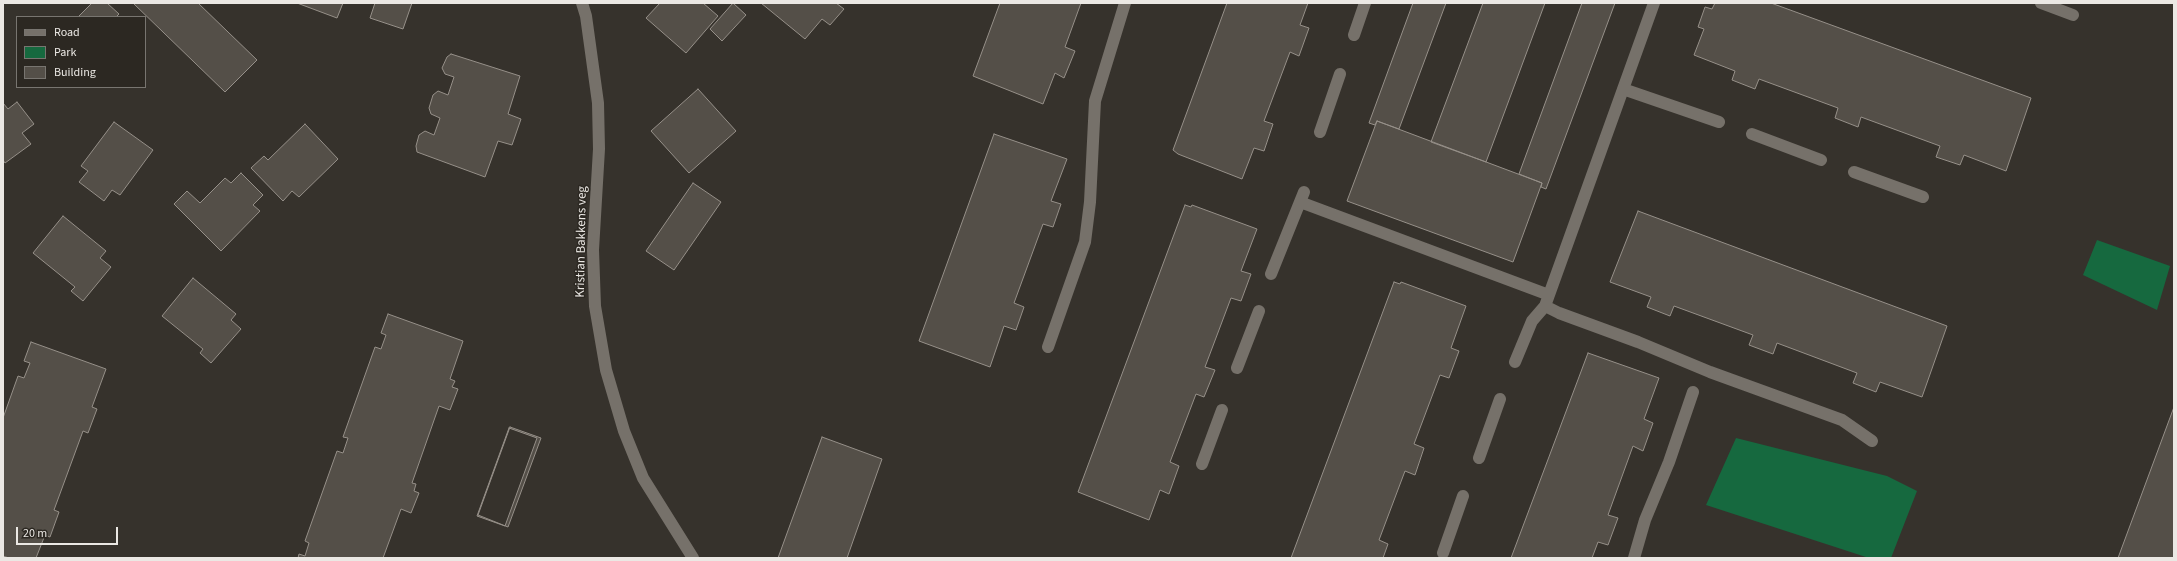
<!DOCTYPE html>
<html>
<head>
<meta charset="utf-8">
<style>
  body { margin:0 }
  #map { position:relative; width:2177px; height:561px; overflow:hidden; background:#36322c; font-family:"Source Sans 3",sans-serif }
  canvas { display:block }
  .frame { position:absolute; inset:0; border:4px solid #ebe8e4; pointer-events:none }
  .legend { position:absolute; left:16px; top:16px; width:130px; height:72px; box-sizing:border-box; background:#2c2822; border:1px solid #787570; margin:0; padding:5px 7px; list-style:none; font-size:12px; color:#ebe8e4 }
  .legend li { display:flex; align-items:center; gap:8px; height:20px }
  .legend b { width:20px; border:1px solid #787570 }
  .scale { position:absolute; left:16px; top:527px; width:102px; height:18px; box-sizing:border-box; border:2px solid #ebe8e4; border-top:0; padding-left:5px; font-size:12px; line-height:14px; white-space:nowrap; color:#ebe8e4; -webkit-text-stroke:3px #2c2822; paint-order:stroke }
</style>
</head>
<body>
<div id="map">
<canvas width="2177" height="561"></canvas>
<div class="frame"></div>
<ul class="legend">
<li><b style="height:5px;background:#76716a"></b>Road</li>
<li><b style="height:11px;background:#16693f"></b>Park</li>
<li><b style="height:11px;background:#544f48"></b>Building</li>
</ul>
<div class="scale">20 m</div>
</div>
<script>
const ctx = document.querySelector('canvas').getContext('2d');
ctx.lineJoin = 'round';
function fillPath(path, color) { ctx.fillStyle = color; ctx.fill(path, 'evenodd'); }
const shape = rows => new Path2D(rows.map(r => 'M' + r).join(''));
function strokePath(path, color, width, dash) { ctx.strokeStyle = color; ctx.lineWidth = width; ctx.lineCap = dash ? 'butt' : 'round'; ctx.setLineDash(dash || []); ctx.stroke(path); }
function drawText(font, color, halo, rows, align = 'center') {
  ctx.font = font + ' "Source Sans 3",sans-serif'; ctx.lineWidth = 3; ctx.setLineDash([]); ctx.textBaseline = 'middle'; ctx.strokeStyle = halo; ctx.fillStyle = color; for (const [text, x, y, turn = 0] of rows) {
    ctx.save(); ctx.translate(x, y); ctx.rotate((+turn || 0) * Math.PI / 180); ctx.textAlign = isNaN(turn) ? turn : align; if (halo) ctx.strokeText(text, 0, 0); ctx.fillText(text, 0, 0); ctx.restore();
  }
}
const green = shape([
  [2097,240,2170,266,2157,310,2083,275],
  [1736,438,1887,476,1917,491,1891,558,1869,558,1706,505]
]);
const building = shape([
  [92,3,107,3,119,14,116,17,78,17,92,3],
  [133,3,198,3,257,60,225,92,133,3],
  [297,3,343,3,337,18,297,3],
  [375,3,412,3,403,29,370,18,375,3],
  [660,3,703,3,718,16,686,53,646,18,660,3],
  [733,3,746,15,722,41,710,29,733,3],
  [761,3,836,3,844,9,830,25,822,19,805,39,761,3],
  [1000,3,1081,3,1065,47,1075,51,1064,78,1055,73,1043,104,973,76,1000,3],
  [1227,3,1308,3,1300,25,1309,28,1299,56,1290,52,1264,121,1273,124,1264,151,1254,148,1242,179,1178,154,1173,150,1227,3],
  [1413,3,1446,3,1399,129,1377,121,1375,125,1369,123,1413,3],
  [1483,3,1545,3,1486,162,1431,142,1483,3],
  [1582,3,1615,3,1546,189,1541,187,1542,183,1519,174,1582,3],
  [1715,3,1771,3,2031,98,2006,171,1964,155,1960,165,1936,157,1940,146,1861,117,1858,127,1835,118,1838,108,1759,79,1755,89,1732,80,1735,71,1694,55,1704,29,1698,27,1705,7,1712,9,1715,3],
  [451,54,520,76,508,114,521,119,512,145,498,141,485,177,417,152,416,146,419,135,425,131,434,135,440,118,431,114,429,108,433,95,438,91,448,95,454,77,445,74,442,68,447,57,451,54],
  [698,89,736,131,689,173,651,131,698,89],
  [17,102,34,124,22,133,31,144,5,163,3,160,3,103,8,109,17,102],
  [1377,121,1542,183,1513,262,1347,201,1377,121],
  [114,122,153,150,120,195,112,190,104,201,79,182,88,171,81,166,114,122],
  [305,124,338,159,299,197,292,191,283,201,251,168,264,156,268,160,305,124],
  [994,134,1067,159,1051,201,1061,204,1053,227,1043,224,1014,303,1024,307,1016,330,1004,326,990,367,919,341,994,134],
  [241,173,263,195,253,205,260,211,221,251,174,204,187,191,200,203,225,178,231,183,241,173],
  [693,183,721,202,674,270,646,251,693,183],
  [1185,205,1191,207,1192,205,1257,229,1241,271,1251,274,1241,301,1231,298,1205,367,1215,370,1204,397,1196,394,1170,462,1179,466,1169,494,1160,490,1149,520,1078,492,1185,205],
  [1638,211,1947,326,1922,397,1880,382,1876,392,1853,383,1857,373,1777,343,1773,354,1749,345,1753,335,1674,306,1670,316,1647,307,1651,297,1610,282,1638,211],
  [63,216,106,251,100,258,111,267,83,301,71,291,75,287,33,253,63,216],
  [193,278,236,314,231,320,241,329,211,363,200,353,203,349,162,316,193,278],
  [1394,282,1400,284,1401,282,1466,306,1451,348,1459,351,1449,378,1440,375,1414,444,1424,448,1415,475,1405,471,1379,540,1388,544,1383,558,1291,558,1394,282],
  [388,314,463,341,450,379,455,381,452,387,458,389,450,410,439,406,412,483,416,484,414,491,419,493,411,513,401,509,383,558,298,558,299,554,305,556,309,543,305,541,337,451,343,453,348,438,343,437,375,347,381,349,386,335,381,333,388,314],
  [31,342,106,369,92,407,97,409,88,433,83,431,54,510,59,512,50,537,45,535,36,558,9,558,3,556,3,418,18,376,24,378,30,363,24,361,31,342],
  [1588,353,1659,378,1644,419,1653,423,1643,451,1633,446,1608,515,1618,518,1608,545,1598,542,1592,558,1511,558,1588,353],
  [2174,407,2174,558,2118,558,2174,407],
  [510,427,541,438,508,527,478,515,510,427],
  [509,428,537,438,505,526,477,516,509,428],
  [822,437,882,459,847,558,778,558,822,437]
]);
const lane = shape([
  [1354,35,1365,3],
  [1623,89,1719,122],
  [1320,132,1340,74],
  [1752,134,1821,160],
  [1854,172,1923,197],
  [1300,202,1549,295],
  [1271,274,1304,192],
  [1545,306,1559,313,1638,342,1710,372,1842,420,1872,441],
  [1048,347,1085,242,1090,202,1095,101,1125,3],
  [1515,362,1532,321,1545,306,1654,3],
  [1237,368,1259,311],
  [1479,458,1500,399],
  [1202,464,1222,410],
  [1443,553,1463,496],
  [1634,558,1645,520,1669,462,1693,392]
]);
const street = shape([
  [582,3,586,16,598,103,599,149,593,250,595,306,606,370,624,431,643,478,693,558],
  [2041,3,2073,15]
]);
const streetNames = [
  ["Kristian Bakkens veg",582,242,-89]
];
fillPath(green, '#16693f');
fillPath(building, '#544f48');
strokePath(building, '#969089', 1);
strokePath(lane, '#76716a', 12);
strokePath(street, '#76716a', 12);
drawText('13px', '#ebe8e4', '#2c2822', streetNames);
</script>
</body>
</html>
